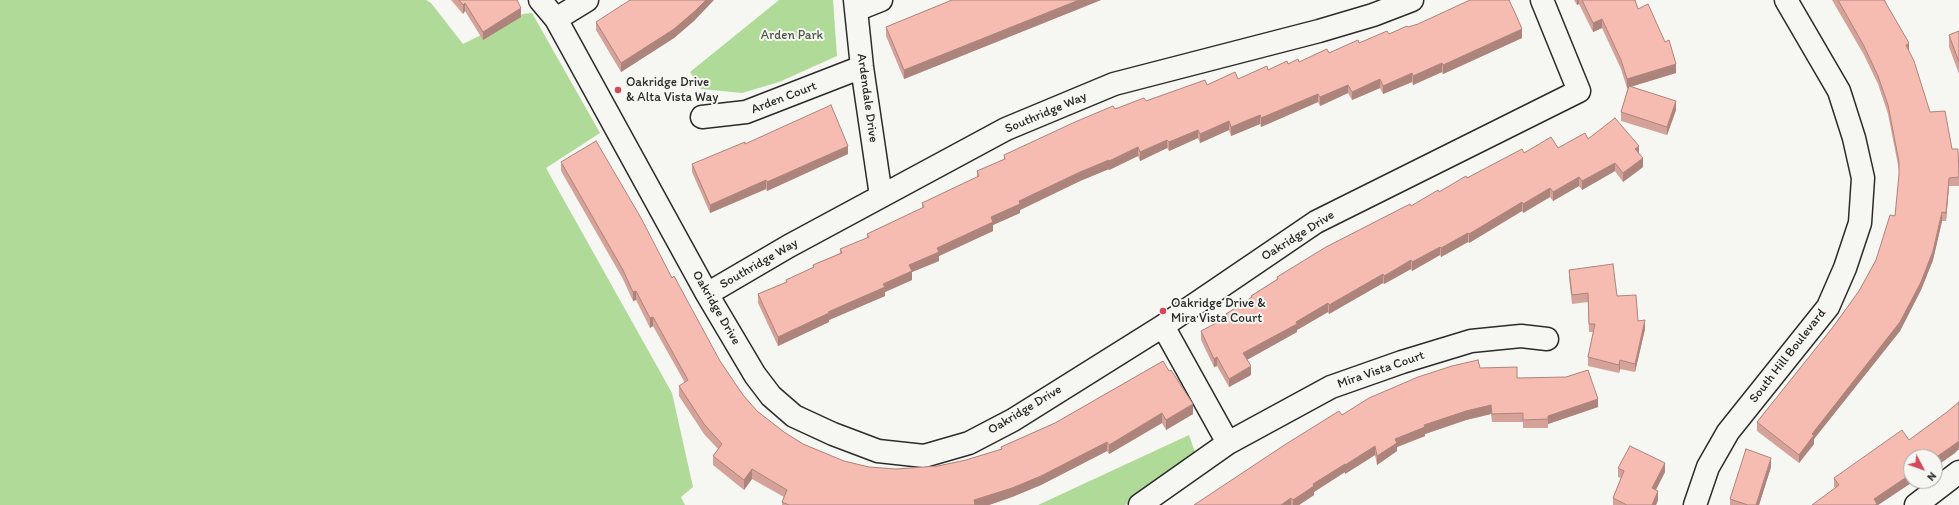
<!DOCTYPE html>
<html>
<head>
<meta charset="utf-8">
<style>
  body { margin:0 }
  #map { position:relative; width:1959px; height:505px; overflow:hidden; background:#f6f6f2; font-family:Itim,sans-serif }
  canvas { display:block }
  .north { position:absolute; left:1903px; top:449px; width:40px; height:40px; box-sizing:border-box; background:#f6f6f2; border:1px solid #a5a5a2; border-radius:50%; rotate:131deg; font-size:11px; font-weight:700; line-height:16px; text-align:center; color:#2b2b2b }
  .north::after { content:''; display:block; margin:auto; width:14px; height:18px; background:#d1495b; clip-path:polygon(50% 0,100% 100%,50% 72%,0 100%) }
</style>
</head>
<body>
<div id="map">
<canvas width="1959" height="505"></canvas>
<div class="north">N</div>
</div>
<script>
const ctx = document.querySelector('canvas').getContext('2d');
ctx.lineJoin = 'round';
function fillPath(path, color) { ctx.fillStyle = color; ctx.fill(path, 'evenodd'); }
const shape = rows => new Path2D(rows.map(r => 'M' + r).join(''));
function strokePath(path, color, width, dash) { ctx.strokeStyle = color; ctx.lineWidth = width; ctx.lineCap = dash ? 'butt' : 'round'; ctx.setLineDash(dash || []); ctx.stroke(path); }
function drawText(font, color, halo, rows, align = 'center') {
  ctx.font = font + ' Itim,sans-serif'; ctx.lineWidth = 4; ctx.setLineDash([]); ctx.textBaseline = 'middle'; ctx.strokeStyle = halo; ctx.fillStyle = color; for (const [text, x, y, turn = 0] of rows) {
    ctx.save(); ctx.translate(x, y); ctx.rotate((+turn || 0) * Math.PI / 180); ctx.textAlign = isNaN(turn) ? turn : align; if (halo) ctx.strokeText(text, 0, 0); ctx.fillText(text, 0, 0); ctx.restore();
  }
}
const green = shape([
  [0,0,426,0,431,3,463,44,523,14,532,13,600,133,546,168,672,393,693,487,681,497,685,505,0,505],
  [779,0,833,0,837,56,779,82,742,93,701,89,690,72],
  [1189,435,1197,458,1125,505,1038,505]
]);
const minor = shape([
  [540,0,556,19,707,294,755,375,771,396,794,416,833,434,878,451,924,456,969,443,1013,420,1163,326,1316,222,1579,91,1542,0],
  [855,0,862,67,881,196],
  [856,10,881,0],
  [556,19,587,0],
  [702,117,746,112,862,67],
  [707,294,789,246,1006,129,1114,84,1319,31,1373,15,1412,0],
  [1163,326,1228,443],
  [1140,505,1228,443,1331,387,1402,362,1471,341,1521,336,1547,339],
  [1695,505,1708,467,1728,432,1828,307,1845,268,1860,223,1863,178,1854,138,1839,91,1786,0],
  [1916,505,1959,472]
]);
const wall = shape([
  [451,0,517,0,521,17,483,40,465,11,463,14],
  [952,0,1101,0,904,79,886,36,886,27],
  [1574,0,1635,0,1638,9,1676,73,1629,87,1676,110,1667,135,1621,121,1621,112,1628,87,1627,88,1621,69,1602,28,1593,32,1579,4,1577,5],
  [1832,0,1885,0,1909,52,1930,112,1952,149,1959,172,1959,186,1949,186,1946,221,1942,221,1933,260,1921,290,1900,331,1814,439,1814,444,1799,463,1757,431,1757,422,1833,327,1859,291,1876,260,1895,216,1899,177,1899,170,1888,114,1878,84,1864,55],
  [695,20,674,38,621,72,596,30,596,22],
  [1408,27,1522,38,1443,74,1442,72,1413,85,1412,82,1383,94,1380,88,1352,100,1348,93,1320,106,1318,102,1261,127,1260,124,1231,136,1229,130,1200,143,1198,138,1169,151,1167,148,1140,161,1138,156,1109,170,1109,169,1080,181,1020,210,1020,213,993,225,993,231,939,256,939,261,912,272,912,280,885,292,885,296,829,320,829,322,778,346,758,303,758,294,786,282,786,280,813,268,813,265,840,253,840,249,867,238,867,234,922,208,922,203,977,177,977,171,1004,159,1004,155,1115,109,1207,85,1238,79,1288,64,1299,62,1389,34],
  [1959,31,1959,74,1949,47,1949,35],
  [1588,139,1639,154,1643,167,1623,182,1615,171,1582,190,1579,186,1553,201,1550,197,1523,213,1522,211,1469,243,1468,242,1441,257,1440,255,1412,271,1411,269,1384,284,1383,283,1329,314,1328,312,1297,330,1297,332,1247,360,1251,375,1229,387,1217,366,1214,367,1201,340,1201,331,1226,318,1226,314,1251,298,1251,296,1277,279,1277,277,1411,206,1467,178,1524,153,1558,148],
  [745,144,848,154,767,191,766,189,710,213,692,172,692,164],
  [561,162,672,278,720,361,743,395,757,411,784,432,803,444,844,461,869,467,896,469,938,466,966,460,1001,449,1001,447,1055,423,1163,361,1193,414,1166,430,1162,423,1109,454,1107,451,1041,485,1012,497,989,505,782,505,782,502,784,497,752,479,744,490,713,465,713,456,718,449,704,434,679,396,679,386,685,383,653,326,650,328,636,300,633,301,623,279,561,171],
  [1569,270,1617,296,1645,329,1635,372,1620,369,1619,373,1588,366,1588,357,1593,332,1589,332,1588,302,1572,304,1569,278],
  [1480,368,1517,378,1598,407,1548,424,1548,428,1523,428,1523,422,1492,422,1491,414,1466,420,1425,434,1425,436,1397,447,1397,451,1377,465,1375,455,1345,474,1345,472,1314,492,1314,495,1299,505,1194,505,1342,415],
  [1909,440,1955,453,1935,467,1935,457,1911,481,1914,481,1878,505,1834,487,1834,478],
  [1771,467,1759,505,1730,505,1730,499],
  [1618,468,1665,472,1656,490,1658,500,1656,505,1613,505,1613,498,1621,478,1618,477]
]);
const shadedWall = shape([
  [706,0,714,0,695,20,674,38,621,72,621,63],
  [1079,0,1101,0,904,79,904,70],
  [1577,0,1579,0,1579,4,1577,5],
  [465,3,465,11,463,14,463,5],
  [521,8,521,17,483,40,483,32],
  [1602,19,1602,28,1593,32,1593,23],
  [1522,29,1522,38,1443,74,1443,65],
  [1909,43,1909,52,1906,45],
  [1442,63,1442,72,1413,85,1413,76],
  [1676,64,1676,73,1627,88,1627,79],
  [1412,73,1412,82,1383,94,1383,86],
  [1380,79,1380,88,1352,100,1352,92],
  [1348,85,1348,93,1320,106,1320,97],
  [1318,94,1318,102,1261,127,1261,118],
  [1676,101,1676,110,1667,135,1667,127],
  [1260,115,1260,124,1231,136,1231,127],
  [1229,121,1229,130,1200,143,1200,134],
  [1198,130,1198,138,1169,151,1169,142],
  [1167,140,1167,148,1140,161,1140,152],
  [848,146,848,154,767,191,767,182],
  [1639,146,1639,154,1635,149],
  [1138,147,1138,156,1109,170,1109,161],
  [1643,158,1643,167,1623,182,1623,173],
  [1109,160,1109,169,1080,181,1020,210,1020,213,993,225,993,231,939,256,939,261,912,272,912,280,885,292,885,296,829,320,829,322,778,346,778,337,883,284,909,265,991,217,1019,201,1080,172],
  [1615,163,1615,171,1582,190,1582,181],
  [1579,177,1579,186,1553,201,1553,192],
  [1949,178,1949,186,1946,221,1946,213],
  [766,180,766,189,710,213,710,205],
  [1550,188,1550,197,1523,213,1523,204],
  [1522,202,1522,211,1469,243,1469,234],
  [1942,212,1942,221,1933,260,1921,290,1900,331,1814,439,1814,444,1799,463,1799,455,1812,434],
  [1468,233,1468,242,1441,257,1441,248],
  [1440,247,1440,255,1412,271,1412,262],
  [1411,260,1411,269,1384,284,1384,276],
  [1383,274,1383,283,1329,314,1329,305],
  [636,291,636,300,633,301,633,292],
  [1328,303,1328,312,1297,330,1297,332,1243,362,1243,353],
  [653,317,653,326,650,328,650,318],
  [1645,320,1645,329,1635,372,1635,364],
  [1217,357,1217,366,1214,367,1214,359],
  [1620,360,1620,369,1619,373,1619,365],
  [1251,366,1251,375,1229,387,1229,379],
  [1598,399,1598,407,1548,424,1548,416],
  [1193,404,1193,414,1166,430,1166,420],
  [1491,405,1491,414,1466,420,1425,434,1425,436,1397,447,1397,451,1377,465,1377,456,1395,439,1424,425,1466,411],
  [1162,413,1162,423,1109,454,1109,445],
  [1959,441,1959,449,1955,453,1935,467,1935,458],
  [1107,442,1107,451,1041,485,1012,497,989,505,974,505,974,500],
  [1375,446,1375,455,1345,474,1345,465],
  [1771,458,1771,467,1759,505,1756,505],
  [1665,463,1665,472,1652,497,1652,488],
  [1345,464,1345,472,1314,492,1314,495,1299,505,1293,505,1293,500,1313,484],
  [752,469,752,479,744,490,744,480],
  [1911,474,1911,481,1914,481,1878,505,1874,505,1874,499],
  [1658,491,1658,500,1656,505,1652,505],
  [1291,498,1291,505,1281,505]
]);
const building = shape([
  [459,0,517,0,521,8,483,32,465,3,463,5,459,0],
  [630,0,706,0,695,11,674,29,621,63,596,22,630,0],
  [952,0,1079,0,904,70,886,27,952,0],
  [1470,0,1509,0,1516,15,1522,29,1443,65,1442,63,1413,76,1412,73,1383,86,1380,79,1352,92,1348,85,1320,97,1318,94,1261,118,1260,115,1231,127,1229,121,1200,134,1198,130,1169,142,1167,140,1140,152,1138,147,1109,161,1109,160,1080,172,1019,201,1020,204,991,217,993,222,937,248,939,252,909,265,912,271,883,284,885,287,828,312,829,313,778,337,758,294,787,282,786,280,814,267,813,265,842,253,840,249,869,237,867,234,924,207,922,203,979,176,977,171,1005,159,1004,155,1075,122,1113,106,1115,109,1144,98,1146,101,1205,80,1207,85,1235,72,1238,79,1267,66,1268,70,1287,61,1288,64,1298,59,1299,62,1327,49,1329,53,1358,40,1359,43,1387,31,1389,34,1407,26,1408,27,1418,24,1470,0],
  [1582,0,1635,0,1638,9,1648,4,1665,42,1669,40,1676,64,1627,79,1621,60,1602,19,1593,23,1582,0],
  [1838,0,1884,0,1909,43,1906,45,1914,61,1930,112,1945,111,1952,149,1958,149,1959,177,1949,178,1946,213,1942,212,1933,251,1921,282,1900,322,1812,434,1814,435,1799,455,1757,422,1833,327,1859,291,1876,260,1890,215,1895,216,1899,174,1899,162,1888,105,1878,76,1864,46,1838,0],
  [1959,31,1959,62,1949,35,1959,31],
  [1629,86,1676,101,1667,127,1621,112,1629,86],
  [831,105,848,146,767,182,766,180,710,205,692,164,745,142,745,144,831,105],
  [1615,118,1639,146,1635,149,1643,158,1623,173,1615,163,1582,181,1579,177,1553,192,1550,188,1523,204,1522,202,1469,234,1468,233,1441,248,1440,247,1412,262,1411,260,1384,276,1383,274,1329,305,1328,303,1296,322,1297,324,1243,353,1251,366,1229,379,1217,357,1214,359,1201,331,1227,317,1226,314,1252,297,1251,296,1278,279,1277,277,1326,247,1410,204,1411,206,1438,190,1439,192,1466,176,1467,178,1522,149,1524,153,1551,137,1558,148,1585,133,1588,139,1615,118],
  [596,141,641,218,672,278,674,276,720,361,743,395,757,411,784,432,803,444,844,461,869,467,896,469,938,466,966,460,1002,449,1001,447,1055,423,1163,361,1169,371,1171,370,1193,404,1166,420,1162,413,1109,445,1107,442,1041,476,1012,488,974,500,975,505,789,505,782,502,787,490,752,469,744,480,713,456,722,444,704,424,679,386,688,380,653,317,650,318,636,291,633,292,623,270,561,162,596,141],
  [1613,264,1617,296,1636,295,1638,321,1645,320,1635,364,1620,360,1619,365,1588,357,1595,324,1589,324,1588,293,1572,295,1569,270,1613,264],
  [1478,360,1480,368,1517,367,1517,378,1566,377,1588,370,1598,399,1548,416,1548,419,1523,420,1523,413,1492,414,1491,405,1466,411,1424,425,1425,427,1395,439,1397,443,1377,456,1375,446,1345,465,1345,464,1313,484,1314,486,1293,500,1291,498,1281,505,1194,505,1286,444,1339,411,1342,415,1369,398,1418,377,1452,366,1478,360],
  [1959,402,1959,441,1955,444,1935,458,1935,457,1911,457,1911,474,1874,499,1877,504,1875,505,1812,505,1839,485,1834,478,1902,430,1909,440,1947,412,1959,402],
  [1630,446,1665,463,1652,488,1658,491,1652,505,1627,505,1613,498,1624,471,1618,468,1630,446],
  [1746,449,1771,458,1756,505,1748,505,1730,499,1746,449]
]);
const markers = [
  [618,90,4,"#d1495b"],
  [1163,311,4,"#d1495b"]
];
const parkNames = [
  ["Arden Park",792,36]
];
const poiNames = [
  ["Oakridge Drive",626,83],
  ["& Alta Vista Way",626,98],
  ["Oakridge Drive &",1171,304],
  ["Mira Vista Court",1171,319]
];
const streetNames = [
  ["Arden Court",784,98,-21],
  ["Ardendale Drive",867,98,82],
  ["Southridge Way",1046,113,-23],
  ["Oakridge Drive",1298,236,-32],
  ["Southridge Way",759,264,-30],
  ["Oakridge Drive",716,308,60],
  ["South Hill Boulevard",1788,356,-52],
  ["Mira Vista Court",1381,370,-19],
  ["Oakridge Drive",1025,410,-31]
];
fillPath(green, '#b0da97');
strokePath(minor, '#2b2b2b', 25);
strokePath(minor, '#f6f6f2', 22);
fillPath(wall, '#d4a298');
fillPath(shadedWall, '#ad847c');
fillPath(building, '#f7bcb1');
strokePath(building, '#ad847c', 1);
for (const [x, y, r, color] of markers) { const dot = new Path2D(); dot.arc(x, y, r, 0, 2 * Math.PI); ctx.fillStyle = color; ctx.fill(dot); strokePath(dot, '#f6f6f2', 1.5); }
drawText('13px', '#4c5746', '#f6f6f2', parkNames);
drawText('13px', '#2b2b2b', '#f6f6f2', poiNames, 'left');
drawText('13px', '#2b2b2b', '#f6f6f2', streetNames);
</script>
</body>
</html>
